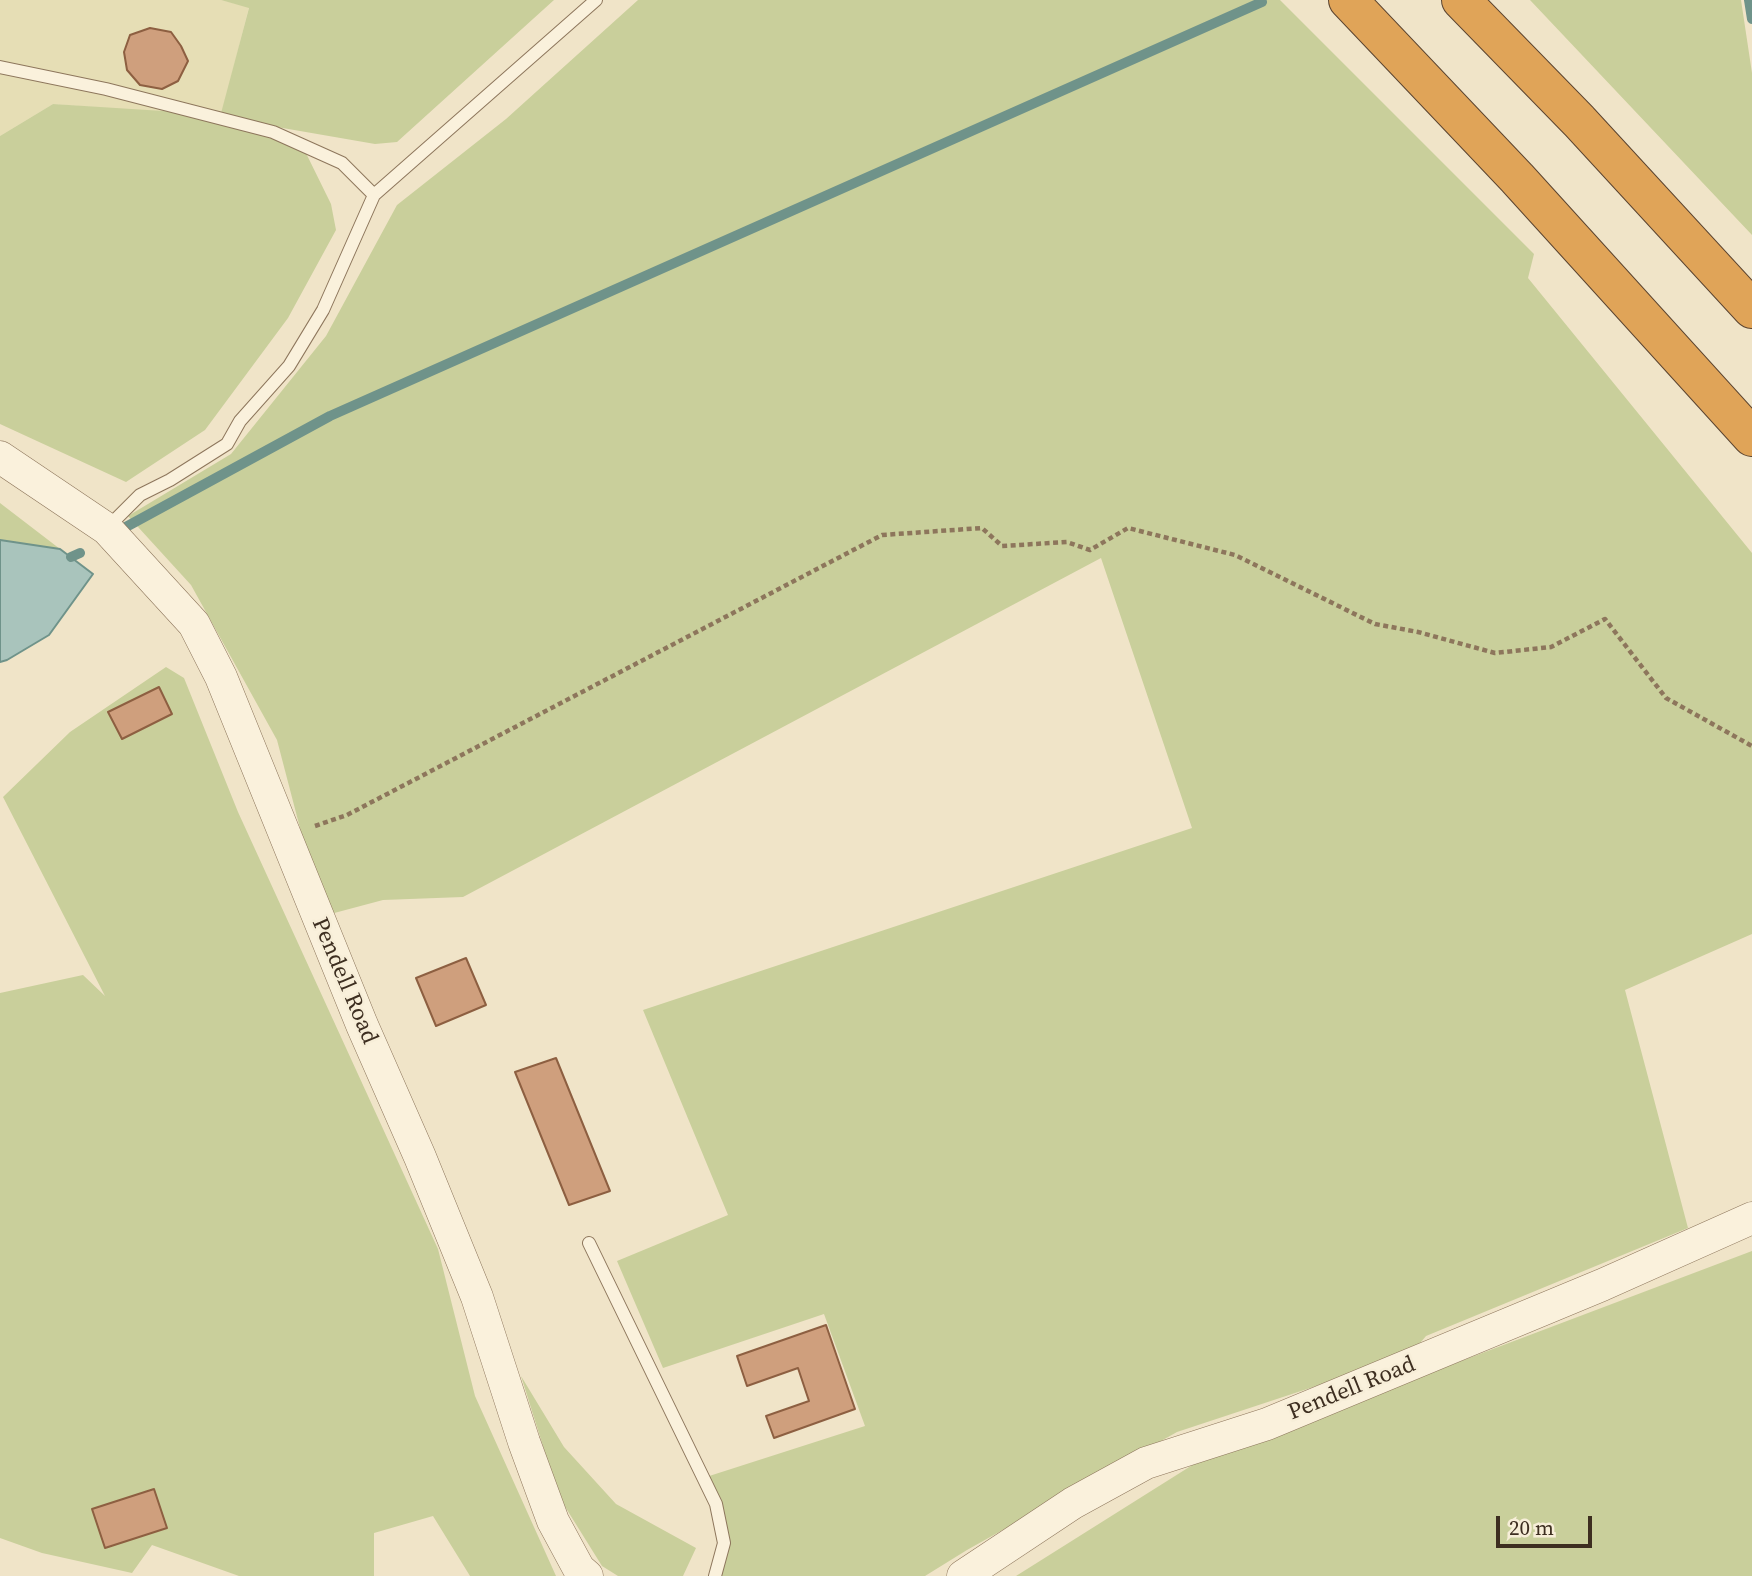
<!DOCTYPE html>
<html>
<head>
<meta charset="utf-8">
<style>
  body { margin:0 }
  #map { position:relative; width:1752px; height:1576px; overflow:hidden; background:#f0e4c8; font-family:"Source Serif 4",serif }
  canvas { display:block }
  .scale { position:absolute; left:1496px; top:1516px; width:96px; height:32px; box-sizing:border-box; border:4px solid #3d2e20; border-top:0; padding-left:9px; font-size:21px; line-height:24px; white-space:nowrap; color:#3d2e20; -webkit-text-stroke:5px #f7eed8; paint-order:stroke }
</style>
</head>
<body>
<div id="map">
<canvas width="1752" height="1576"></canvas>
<div class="scale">20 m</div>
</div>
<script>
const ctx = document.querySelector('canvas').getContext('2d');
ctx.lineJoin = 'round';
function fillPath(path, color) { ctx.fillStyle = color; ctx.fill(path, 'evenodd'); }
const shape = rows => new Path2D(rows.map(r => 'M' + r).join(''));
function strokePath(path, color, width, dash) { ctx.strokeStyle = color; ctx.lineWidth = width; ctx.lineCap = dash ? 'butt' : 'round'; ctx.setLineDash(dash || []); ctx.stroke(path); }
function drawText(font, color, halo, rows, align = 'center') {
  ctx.font = font + ' "Source Serif 4",serif'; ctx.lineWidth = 5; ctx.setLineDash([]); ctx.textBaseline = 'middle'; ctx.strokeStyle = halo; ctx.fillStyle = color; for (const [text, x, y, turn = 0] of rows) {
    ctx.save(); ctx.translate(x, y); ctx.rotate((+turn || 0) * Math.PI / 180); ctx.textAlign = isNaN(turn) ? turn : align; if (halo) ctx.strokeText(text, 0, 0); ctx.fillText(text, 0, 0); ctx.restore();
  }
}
const farmland = shape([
  [0,0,221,0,249,7,221,117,53,104,0,136]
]);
const green = shape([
  [221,0,554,0,397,142,375,144,225,118,301,143,331,204,336,230,288,318,205,430,126,482,0,424,0,136,53,104,210,114,220,117,249,8],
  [638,0,1280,0,1534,254,1528,278,1752,553,1752,934,1625,990,1688,1228,1426,1336,1410,1355,1177,1432,967,1550,925,1576,715,1576,724,1543,703,1478,865,1426,824,1314,663,1368,617,1261,728,1215,643,1010,1192,828,1101,558,463,897,383,900,323,916,277,740,191,585,128,516,231,454,326,336,397,205,506,119],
  [1530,0,1741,0,1752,73,1752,235],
  [0,503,60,549,0,540],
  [166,667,184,678,238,812,438,1249,475,1396,556,1576,470,1576,433,1516,374,1533,374,1576,239,1576,152,1545,132,1573,42,1553,0,1538,0,993,83,975,105,996,3,797,70,732],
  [158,687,172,715,122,739,108,712],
  [1752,1251,1752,1576,1016,1576,1202,1459],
  [521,1376,564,1447,616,1504,696,1548,683,1576,618,1576,602,1566,559,1497]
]);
const water = shape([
  [0,540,60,549,93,574,49,635,7,660,0,662,0,540]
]);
const stream = shape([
  [1749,0,1752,19],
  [124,528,330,416,1262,2],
  [71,557,80,553]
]);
const building = shape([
  [150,28,171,32,181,46,188,61,178,81,162,89,140,85,127,70,124,52,130,35,150,28],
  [159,687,172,714,122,739,108,712,159,687],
  [466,958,486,1005,436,1026,416,978,466,958],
  [556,1058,610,1191,569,1205,515,1072,556,1058],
  [826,1325,855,1409,774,1438,766,1416,809,1401,798,1368,747,1386,737,1356,826,1325],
  [154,1489,167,1528,105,1548,92,1509,154,1489]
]);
const path = shape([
  [315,826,347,815,882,535,982,528,1002,546,1067,542,1090,550,1128,528,1235,555,1375,624,1418,632,1495,653,1551,647,1605,619,1666,698,1752,746]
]);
const service = shape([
  [0,67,106,89,273,132,342,163,374,195],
  [107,528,140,495,170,480,227,444,240,421,289,366,323,310,374,195,596,0],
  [589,1243,716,1504,724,1543,715,1576]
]);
const tertiary = shape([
  [0,457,107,529,194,624,221,677,362,1025,420,1157,477,1297,524,1442,553,1521,579,1569,587,1576],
  [963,1576,1073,1503,1146,1463,1267,1424,1602,1285,1752,1218]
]);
const motorway = shape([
  [1348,0,1517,178,1752,437],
  [1461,0,1579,121,1752,309]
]);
const streetNames = [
  ["Pendell Road",344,981,67],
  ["Pendell Road",1352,1389,-22]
];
fillPath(farmland, '#e6deb5');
fillPath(green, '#c9cf9b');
fillPath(water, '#a9c4bc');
strokePath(water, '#6f938a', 2);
strokePath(stream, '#6f938a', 10);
fillPath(building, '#cf9f7d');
strokePath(building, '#8d5f41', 2);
strokePath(service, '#8d765c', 14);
strokePath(tertiary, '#8d765c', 33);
strokePath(motorway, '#5b4430', 40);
strokePath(path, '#8d765c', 4.5, [5, 3.5]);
strokePath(service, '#faf1dc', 12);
strokePath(tertiary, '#faf1dc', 32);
strokePath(motorway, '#e0a458', 38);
drawText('23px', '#3d2e20', '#f7eed8', streetNames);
</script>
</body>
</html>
